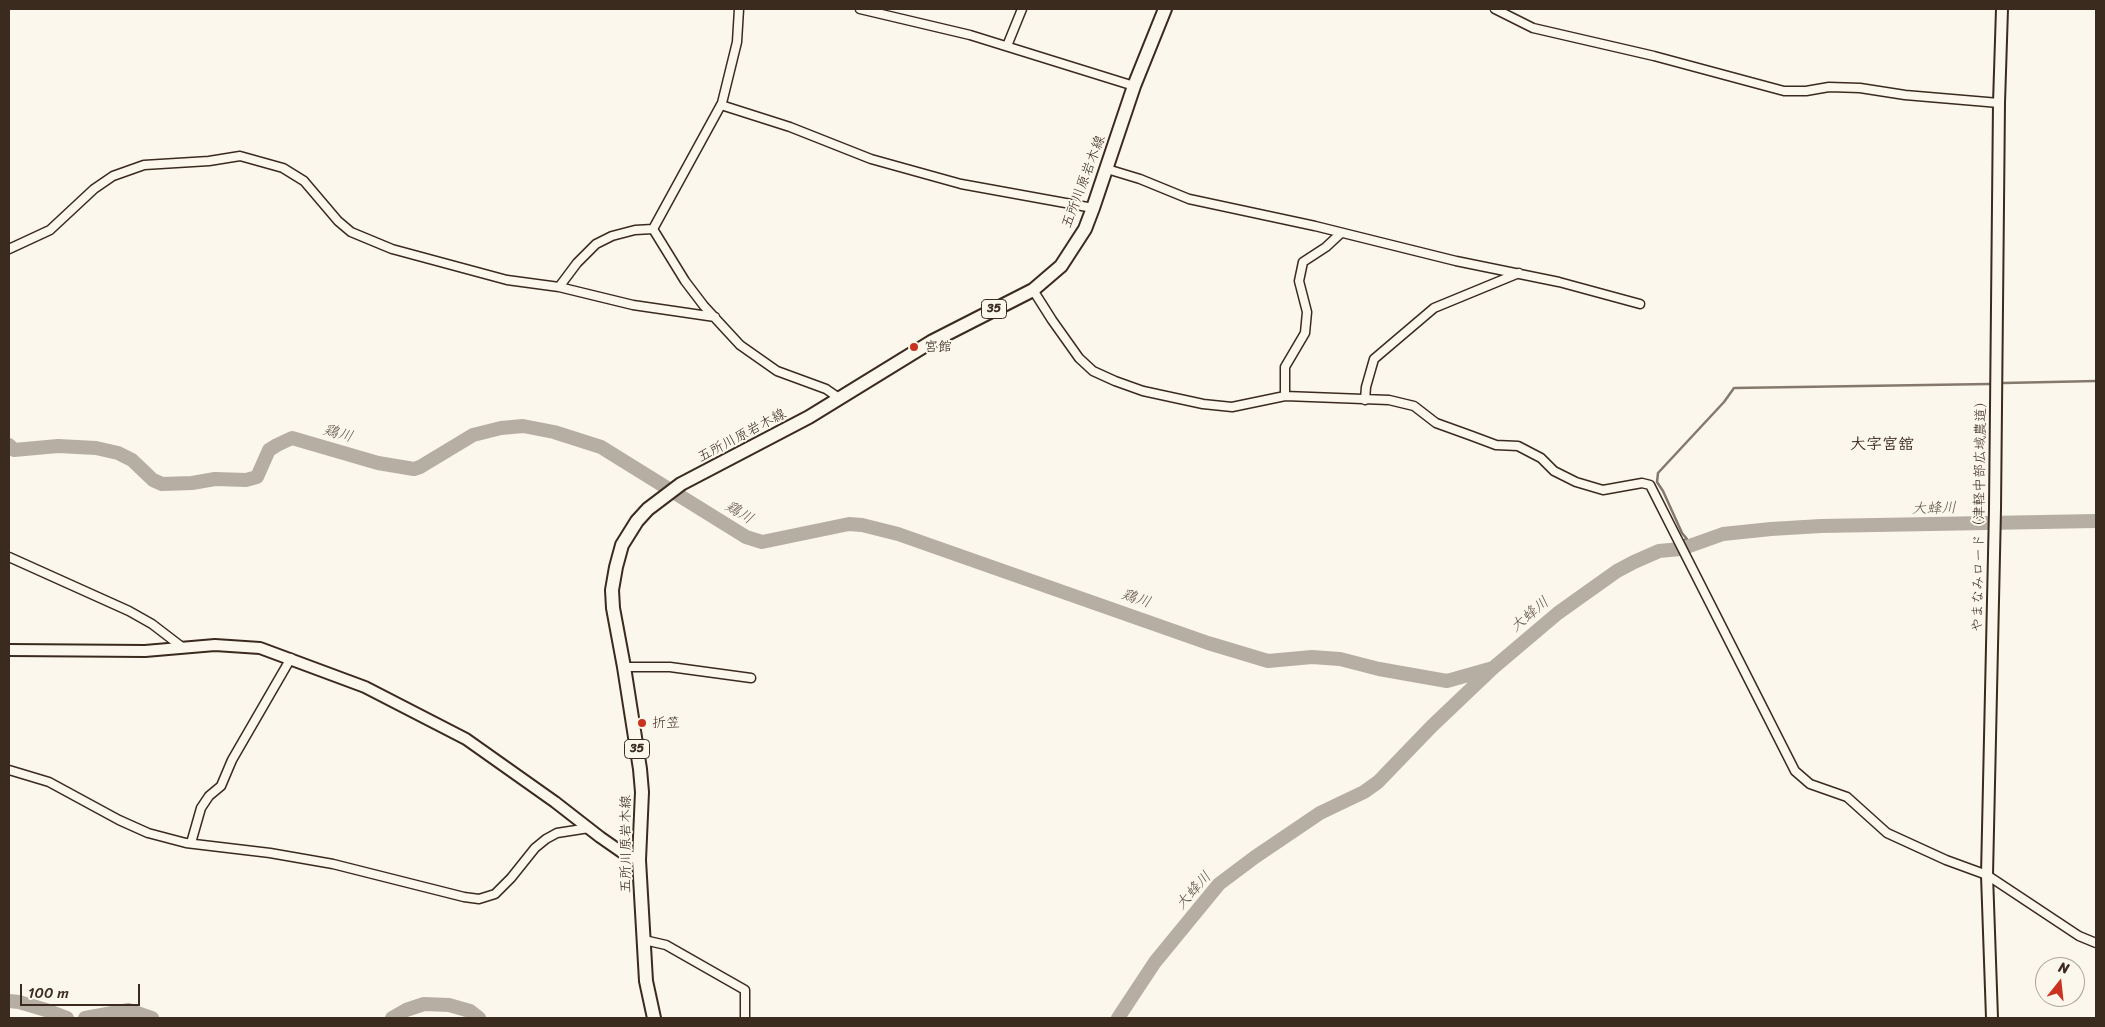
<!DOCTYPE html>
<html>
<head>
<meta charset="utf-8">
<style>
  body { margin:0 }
  #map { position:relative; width:2105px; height:1027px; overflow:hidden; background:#fbf7ec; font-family:Sriracha,sans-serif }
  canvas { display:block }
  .frame { position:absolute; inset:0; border:10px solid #3b2a1e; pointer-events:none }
  .north { position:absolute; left:2035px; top:957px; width:50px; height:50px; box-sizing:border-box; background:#fbf7ec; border:1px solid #aea59a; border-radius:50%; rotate:16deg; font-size:14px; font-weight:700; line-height:20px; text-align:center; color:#3b2a1e }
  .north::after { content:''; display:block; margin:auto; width:18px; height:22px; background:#c8321e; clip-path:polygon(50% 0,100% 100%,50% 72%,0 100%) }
  .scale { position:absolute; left:20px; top:984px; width:120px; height:22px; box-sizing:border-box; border:2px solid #3b2a1e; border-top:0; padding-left:6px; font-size:15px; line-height:18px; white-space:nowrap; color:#3b2a1e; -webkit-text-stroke:4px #fbf7ec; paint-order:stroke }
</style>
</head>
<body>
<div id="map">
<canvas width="2105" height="1027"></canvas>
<div class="frame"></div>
<div class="north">N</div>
<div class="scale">100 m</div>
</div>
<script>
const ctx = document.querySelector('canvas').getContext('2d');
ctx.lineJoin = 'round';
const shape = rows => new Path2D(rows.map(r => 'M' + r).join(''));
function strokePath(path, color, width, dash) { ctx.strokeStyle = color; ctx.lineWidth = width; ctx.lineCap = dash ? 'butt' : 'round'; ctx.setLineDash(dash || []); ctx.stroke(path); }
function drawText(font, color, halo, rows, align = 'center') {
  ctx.font = font + ' Sriracha,"Klee One",sans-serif'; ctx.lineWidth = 4; ctx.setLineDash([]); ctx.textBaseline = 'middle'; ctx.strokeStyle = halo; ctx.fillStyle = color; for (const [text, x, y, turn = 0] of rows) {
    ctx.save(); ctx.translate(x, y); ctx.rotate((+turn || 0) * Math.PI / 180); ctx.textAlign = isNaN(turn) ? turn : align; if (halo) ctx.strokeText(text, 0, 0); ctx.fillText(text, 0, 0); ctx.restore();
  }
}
const stream = shape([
  [2004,383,2096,381],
  [1659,551,1687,539,1682,533,1663,491,1657,482,1658,473,1724,402,1734,388,1989,384]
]);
const river = shape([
  [9,445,14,450,58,446,96,448,118,453,132,460,153,480,162,484,192,483,215,479,246,480,257,477,269,450,277,445,292,438,378,463,414,469,420,467,473,435,501,428,523,426,554,432,601,447,746,537,762,542,849,524,862,525,898,534,1208,643,1268,661,1312,657,1340,659,1379,669,1447,681,1493,668],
  [9,1001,19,1002,46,1010,67,1018],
  [85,1018,129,1010,152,1018],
  [392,1018,406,1010,424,1004,449,1005,470,1011,479,1018],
  [1118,1018,1155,962,1219,884,1255,857,1320,813,1364,792,1378,782,1432,726,1493,668,1558,613,1617,571,1634,562,1659,551,1681,549,1723,534,1771,529,1821,526,2096,521]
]);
const minor = shape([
  [860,9,970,35,1134,86],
  [1495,9,1533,28,1654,56,1784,91,1806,91,1829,87,1860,88,1905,95,1999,103],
  [1007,46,1022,9],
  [721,105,790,127,871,159,961,184,1093,208],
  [1107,169,1140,179,1189,199,1315,226,1456,261,1559,282,1640,304],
  [653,229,685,281,704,306,740,345,777,371,826,389,839,398],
  [653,229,722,103,737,42,739,9],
  [9,249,50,230,94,189,113,176,144,165,209,161,240,156,283,168,304,181,338,221,351,232,392,249,507,280,559,287,633,305,715,317],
  [559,287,577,263,596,244,612,236,635,230,653,229],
  [1033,290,1052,320,1079,358,1093,371,1115,381,1143,391,1203,404,1232,407,1285,396,1389,400,1414,406,1436,423,1472,436,1496,445,1518,446,1541,458,1554,471,1576,482,1603,490,1642,483,1650,485,1795,771,1810,784,1847,797,1887,833,1946,860,1987,875,2079,936,2096,943],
  [1285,396,1285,367,1305,333,1307,312,1299,281,1303,262,1326,247,1341,233],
  [1365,400,1366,387,1374,359,1434,308,1519,273],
  [9,557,129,611,152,624,182,647],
  [624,667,670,667,751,678],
  [9,770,49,782,119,820,148,833,186,843,270,853,333,864,464,897,479,899,495,894,511,878,535,848,546,839,557,833,589,828],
  [191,843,201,808,209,796,221,786,232,760,291,658],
  [644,940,666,945,745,990,745,1018]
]);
const tertiary = shape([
  [9,650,145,651,215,645,260,648,365,687,466,739,555,802,600,837,623,853,639,860],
  [1992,1018,1987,875,1995,509,1999,103,2002,9]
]);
const primary = shape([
  [654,1018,646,981,639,860,642,792,640,769,624,667,613,608,612,590,616,567,622,545,637,521,648,509,681,484,809,417,931,342,1033,290,1061,266,1085,229,1093,208,1134,86,1165,9]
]);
const markers = [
  [914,347,5,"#c8321e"],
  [642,723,5,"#c8321e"]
];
const shields = [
  [994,309,25],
  [637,749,25]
];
const shieldNames = [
  ["35",994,309],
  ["35",637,749]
];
const streetNames = [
  ["五所川原岩木線",1084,182,-69],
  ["五所川原岩木線",742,436,-28],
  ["やまなみロード（津軽中部広域農道）",1980,513,-89],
  ["五所川原岩木線",626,844,-90]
];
const poiNames = [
  ["宮館",924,347],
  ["折笠",652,723]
];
const waterNames = [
  ["鶏川",338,434,16],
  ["大蜂川",1934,509,-1],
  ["鶏川",739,513,31],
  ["鶏川",1136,599,19],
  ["大蜂川",1530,615,-40],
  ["大蜂川",1194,891,-48]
];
const quarterNames = [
  ["大字宮舘",1882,445]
];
strokePath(stream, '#85796d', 2.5);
strokePath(river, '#b6aea2', 14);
strokePath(minor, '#3b2a1e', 11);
strokePath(tertiary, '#3b2a1e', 14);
strokePath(primary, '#3b2a1e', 16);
strokePath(minor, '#fbf7ec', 8);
strokePath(tertiary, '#fbf7ec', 10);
strokePath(primary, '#fbf7ec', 12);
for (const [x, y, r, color] of markers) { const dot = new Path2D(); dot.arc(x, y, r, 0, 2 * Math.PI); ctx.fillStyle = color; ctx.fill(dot); strokePath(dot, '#fbf7ec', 2); }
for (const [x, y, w] of shields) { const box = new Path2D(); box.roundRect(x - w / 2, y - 9.5, w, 19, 4); ctx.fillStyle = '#fbf7ec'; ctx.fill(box); strokePath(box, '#3b2a1e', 1); }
drawText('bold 12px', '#3b2a1e', null, shieldNames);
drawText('14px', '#3b2a1e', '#fbf7ec', streetNames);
drawText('14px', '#3b2a1e', '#fbf7ec', poiNames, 'left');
drawText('italic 15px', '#605246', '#fbf7ec', waterNames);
drawText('bold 16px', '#3b2a1e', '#fbf7ec', quarterNames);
</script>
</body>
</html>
